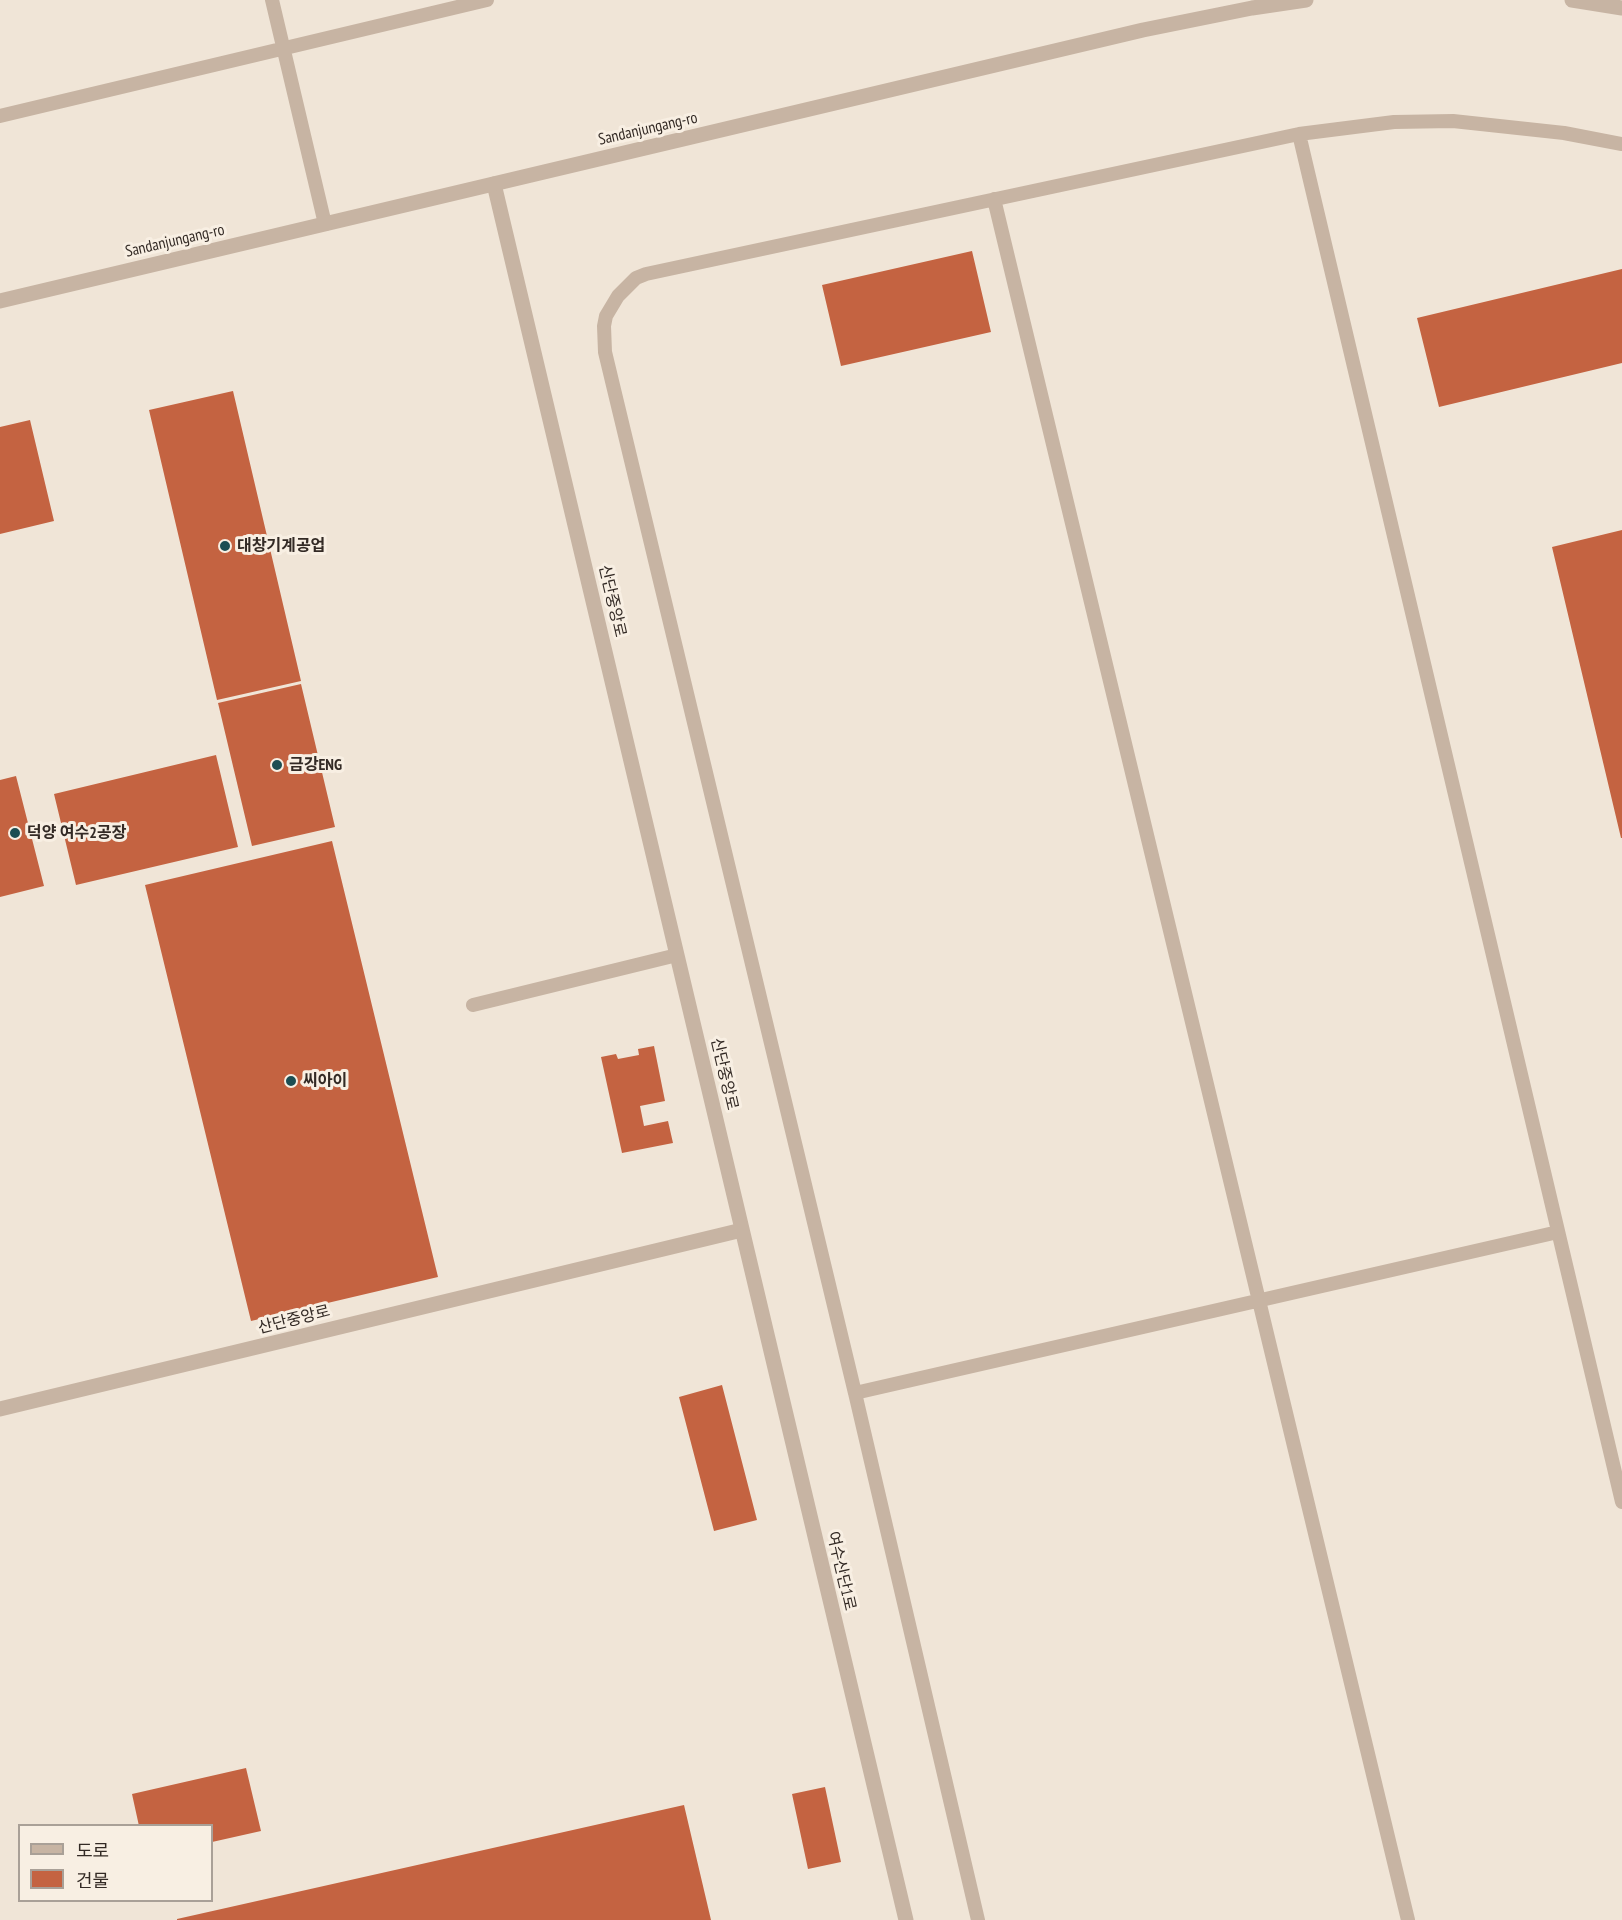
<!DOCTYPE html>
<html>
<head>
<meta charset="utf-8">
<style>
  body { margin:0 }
  #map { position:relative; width:1622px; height:1920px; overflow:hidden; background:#f0e5d7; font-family:"PT Sans Narrow","Noto Sans KR",sans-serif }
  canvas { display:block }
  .legend { position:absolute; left:18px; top:1824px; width:195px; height:78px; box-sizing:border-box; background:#f8efe3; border:2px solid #a9a097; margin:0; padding:8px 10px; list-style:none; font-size:18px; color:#332a25 }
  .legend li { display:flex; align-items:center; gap:12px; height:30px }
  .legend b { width:30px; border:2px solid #a9a097 }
</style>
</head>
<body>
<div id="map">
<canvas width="1622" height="1920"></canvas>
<ul class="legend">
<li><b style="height:8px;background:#c7b4a3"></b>도로</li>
<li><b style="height:16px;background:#c46341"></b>건물</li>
</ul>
</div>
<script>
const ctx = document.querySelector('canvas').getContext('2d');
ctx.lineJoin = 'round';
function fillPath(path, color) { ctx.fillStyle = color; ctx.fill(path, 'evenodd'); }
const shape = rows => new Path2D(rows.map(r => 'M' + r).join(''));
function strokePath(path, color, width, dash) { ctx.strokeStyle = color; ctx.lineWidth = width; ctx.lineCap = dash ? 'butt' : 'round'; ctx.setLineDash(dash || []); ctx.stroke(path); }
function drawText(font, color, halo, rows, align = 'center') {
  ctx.font = font + ' "PT Sans Narrow","Noto Sans KR",sans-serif'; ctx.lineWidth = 6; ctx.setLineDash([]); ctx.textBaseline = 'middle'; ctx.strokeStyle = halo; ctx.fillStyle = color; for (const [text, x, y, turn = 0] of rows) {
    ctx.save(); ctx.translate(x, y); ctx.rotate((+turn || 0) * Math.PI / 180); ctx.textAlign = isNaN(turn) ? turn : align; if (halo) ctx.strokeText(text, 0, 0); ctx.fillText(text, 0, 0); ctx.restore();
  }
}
const building = shape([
  [972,251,991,332,841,366,822,285],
  [1622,269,1622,363,1439,407,1417,318],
  [233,391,301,681,217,700,149,410],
  [30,420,54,521,0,534,0,427],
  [1622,530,1622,838,1621,838,1552,547],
  [301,684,335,827,252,846,218,703],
  [216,755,238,847,76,885,54,794],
  [16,776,44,886,0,897,0,780],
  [332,841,438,1277,251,1321,145,885],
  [654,1046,665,1101,640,1106,644,1126,668,1121,673,1143,622,1153,601,1057,616,1054,618,1059,639,1055,638,1049],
  [722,1385,757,1520,714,1531,679,1397],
  [246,1768,261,1831,212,1842,212,1826,139,1826,132,1794],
  [825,1787,841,1862,808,1869,792,1794],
  [684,1805,711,1920,177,1920,177,1919]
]);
const service = shape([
  [272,0,325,224],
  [0,116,487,0],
  [1299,134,1622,1502],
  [994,199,1408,1920],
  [473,1005,677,955],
  [1558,1232,855,1393,605,352,604,326,606,316,618,296,636,278,646,274,1299,134,1394,122,1453,121,1564,133,1622,144],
  [855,1393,978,1920]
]);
const minor = shape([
  [494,184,906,1920],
  [0,1409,742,1230]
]);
const tertiary = shape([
  [1572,0,1622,8],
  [0,301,1143,30,1252,8,1306,0]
]);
const markers = [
  [225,546,6,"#1c4e53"],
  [277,765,6,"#1c4e53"],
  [15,833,6,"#1c4e53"],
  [291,1081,6,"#1c4e53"]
];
const streetNames = [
  ["Sandanjungang-ro",648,129,-13],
  ["Sandanjungang-ro",175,241,-13],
  ["산단중앙로",612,601,77],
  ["산단중앙로",724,1074,77],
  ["산단중앙로",294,1320,-14],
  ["여수산단1로",841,1571,77]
];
const poiNames = [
  ["대창기계공업",237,546],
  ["금강ENG",289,765],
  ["덕양 여수2공장",27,833],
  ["씨아이",303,1081]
];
fillPath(building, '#c46341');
strokePath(service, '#c7b4a3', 14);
strokePath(minor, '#c7b4a3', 15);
strokePath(tertiary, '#c7b4a3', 15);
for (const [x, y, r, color] of markers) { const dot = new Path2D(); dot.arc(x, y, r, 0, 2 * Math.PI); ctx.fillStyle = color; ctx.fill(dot); strokePath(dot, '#f8efe3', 2); }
drawText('16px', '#332a25', '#f8efe3', streetNames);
drawText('bold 16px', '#332a25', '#f8efe3', poiNames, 'left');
</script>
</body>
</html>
